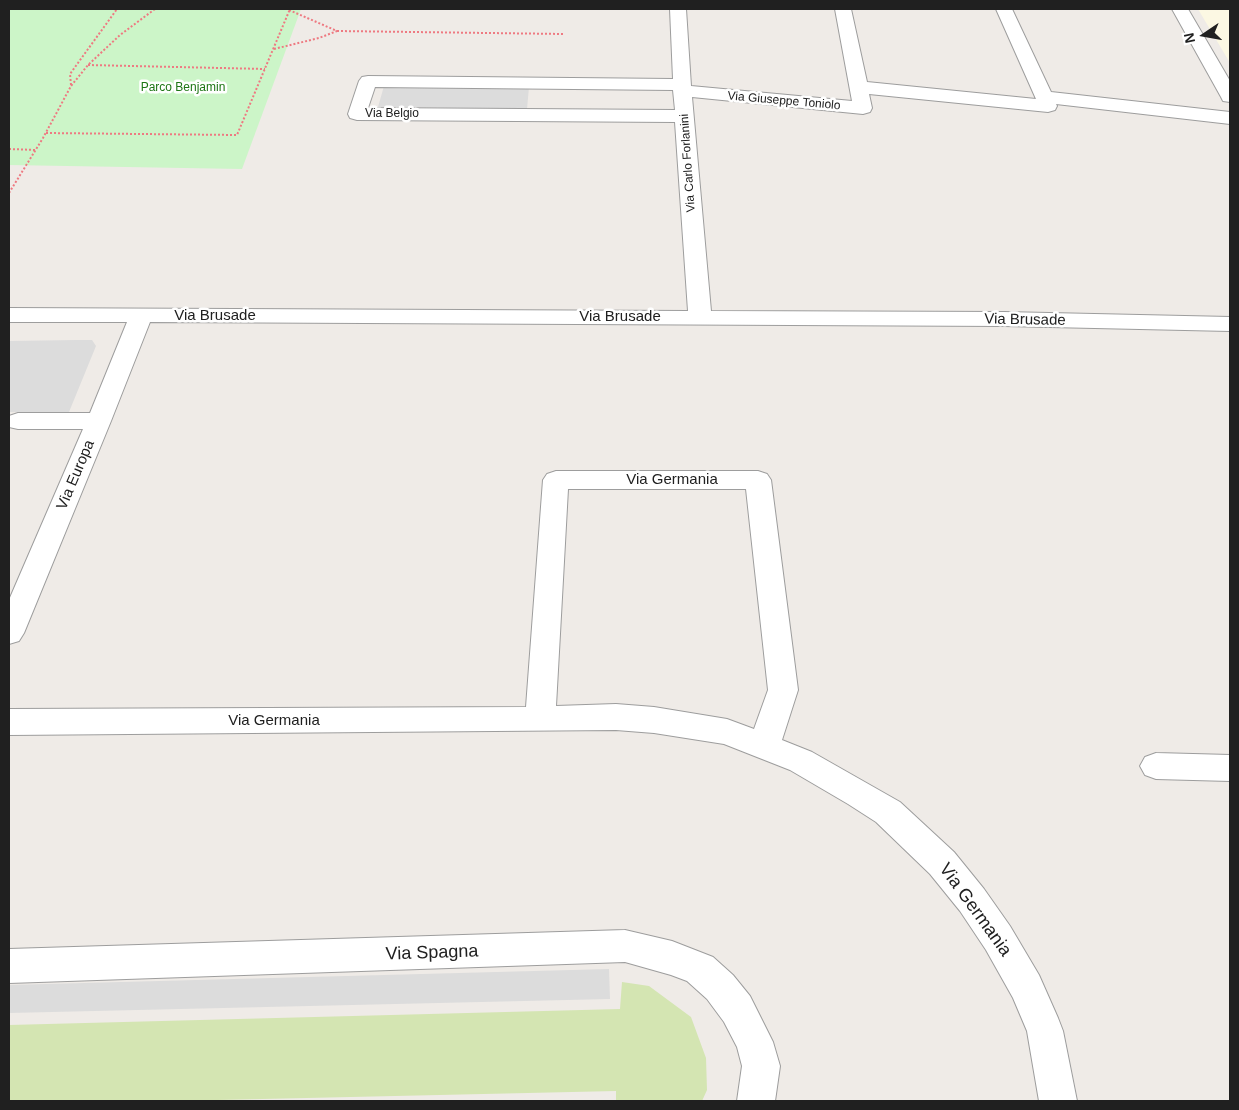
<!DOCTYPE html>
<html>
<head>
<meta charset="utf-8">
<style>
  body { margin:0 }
  #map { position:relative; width:1239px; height:1110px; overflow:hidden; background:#efebe7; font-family:Arial,sans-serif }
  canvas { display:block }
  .frame { position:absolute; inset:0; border:10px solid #202020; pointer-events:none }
  .north { position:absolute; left:1179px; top:10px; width:50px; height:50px; -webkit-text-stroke:4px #fff; paint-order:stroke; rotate:258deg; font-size:14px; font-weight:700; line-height:20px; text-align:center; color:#202020 }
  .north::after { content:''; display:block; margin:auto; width:18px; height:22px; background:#202020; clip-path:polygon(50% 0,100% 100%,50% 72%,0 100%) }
</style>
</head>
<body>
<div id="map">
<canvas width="1239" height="1110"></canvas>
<div class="frame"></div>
<div class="north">N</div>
</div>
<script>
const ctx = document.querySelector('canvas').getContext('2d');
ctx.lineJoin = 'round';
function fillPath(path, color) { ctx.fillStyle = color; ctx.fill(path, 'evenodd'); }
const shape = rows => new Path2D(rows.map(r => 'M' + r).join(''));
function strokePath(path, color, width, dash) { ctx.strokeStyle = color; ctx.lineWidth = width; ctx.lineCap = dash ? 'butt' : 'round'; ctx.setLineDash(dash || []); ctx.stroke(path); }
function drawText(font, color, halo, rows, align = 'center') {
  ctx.font = font + ' Arial,sans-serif'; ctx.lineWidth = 5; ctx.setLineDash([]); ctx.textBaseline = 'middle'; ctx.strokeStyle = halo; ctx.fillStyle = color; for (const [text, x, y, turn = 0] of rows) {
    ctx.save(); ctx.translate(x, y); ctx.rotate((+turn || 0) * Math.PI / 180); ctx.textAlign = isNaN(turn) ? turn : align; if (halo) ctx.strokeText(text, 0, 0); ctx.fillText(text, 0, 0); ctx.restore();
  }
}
const education = shape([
  [1198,9,1230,9,1230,63]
]);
const grass = shape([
  [622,982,649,986,691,1017,706,1058,707,1090,702,1101,616,1101,616,1091,174,1101,9,1101,9,1025,620,1009]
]);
const park = shape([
  [9,9,301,9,242,169,9,165]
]);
const parking = shape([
  [384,86,529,87,527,109,378,107],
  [76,340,92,340,96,346,69,412,9,412,9,341],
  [609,969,610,999,9,1013,9,985]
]);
const path = shape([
  [337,31,564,34],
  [274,49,319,38,337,31,289,10],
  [88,65,265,69],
  [71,85,70,74,117,9],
  [46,133,237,135,290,9],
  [9,149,36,150],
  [9,193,43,138,71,86,88,65,120,35,155,9]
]);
const minor = shape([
  [670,9,686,9,691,86,852,101,835,9,851,9,867,82,1036,99,996,9,1012,9,1051,92,1230,112,1230,124,1056,104,1057,106,1055,110,1048,112,869,94,872,108,870,112,863,114,692,97,711,311,1004,312,1230,317,1230,331,1004,326,150,322,111,421,24,633,19,641,9,644,9,600,83,429,18,429,9,427,9,416,18,413,90,413,127,322,9,322,9,308,688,311,675,122,357,120,350,118,348,114,359,81,362,77,368,76,673,79,670,9],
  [375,87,673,90,675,110,368,108,375,87],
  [1172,9,1188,9,1230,81,1230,102,1223,101,1221,97,1172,9],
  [556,471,758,471,767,474,771,480,798,690,782,740,812,752,900,802,954,852,984,889,1010,926,1039,975,1058,1018,1063,1031,1077,1101,1039,1101,1027,1031,1013,998,986,950,960,911,930,874,876,822,848,804,790,770,724,744,654,733,616,730,9,735,9,709,526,707,543,480,547,474,556,471],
  [568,489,746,489,768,690,754,729,727,719,654,707,616,704,556,706,568,489],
  [1156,753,1230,755,1230,781,1156,779,1145,775,1140,766,1145,757,1156,753],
  [625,930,672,941,713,957,733,975,750,996,773,1042,780,1066,775,1101,737,1101,742,1066,737,1047,724,1022,707,999,687,981,671,975,625,962,9,983,9,949,625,930]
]);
const farParknames = [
  ["Parco Benjamin",183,88]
];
const farStreetnames = [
  ["Via Giuseppe Toniolo",784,101,5],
  ["Via Belgio",392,114],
  ["Via Carlo Forlanini",688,163,-94]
];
const streetNames = [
  ["Via Brusade",215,316],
  ["Via Brusade",620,317],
  ["Via Brusade",1025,320,1],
  ["Via Europa",76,475,-67],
  ["Via Germania",672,480],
  ["Via Germania",274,721]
];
const nearStreetnames = [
  ["Via Germania",975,910,54],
  ["Via Spagna",432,953,-2]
];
fillPath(education, '#fcf8e3');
fillPath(grass, '#d4e5b2');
fillPath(park, '#ccf5c8');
fillPath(parking, '#dcdcdc');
strokePath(minor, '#9d9d9d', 2);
strokePath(path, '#ee7981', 2, [2, 2]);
fillPath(minor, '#fff');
drawText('12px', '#1e7615', '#fff', farParknames);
drawText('12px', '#202020', '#fff', farStreetnames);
drawText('15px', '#202020', '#fff', streetNames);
drawText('18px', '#202020', '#fff', nearStreetnames);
</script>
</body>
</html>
